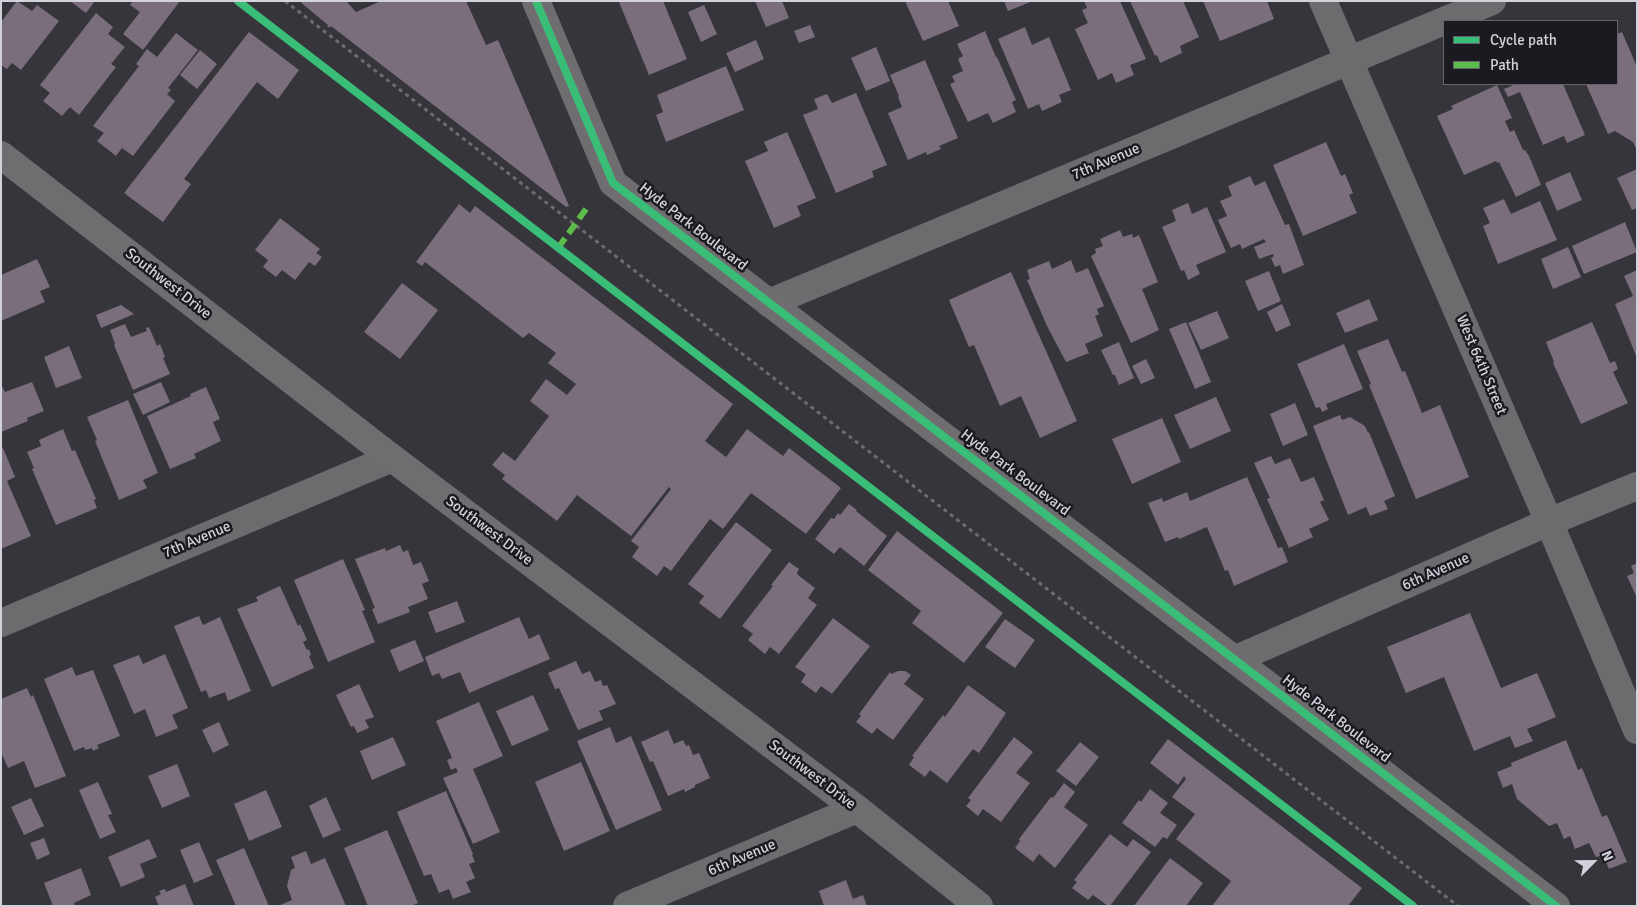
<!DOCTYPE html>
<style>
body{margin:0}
#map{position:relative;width:1638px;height:907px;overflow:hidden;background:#35353b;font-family:Signika,sans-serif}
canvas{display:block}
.frame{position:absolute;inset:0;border:2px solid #d2d2da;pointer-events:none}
.legend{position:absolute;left:1443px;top:20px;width:175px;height:65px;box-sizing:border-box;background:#1b1a20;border:1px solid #64646a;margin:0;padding:6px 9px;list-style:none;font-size:15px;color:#d2d2da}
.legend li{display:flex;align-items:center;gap:10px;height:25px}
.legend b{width:25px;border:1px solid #64646a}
.north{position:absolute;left:1568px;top:837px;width:50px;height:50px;-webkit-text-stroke:4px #1b1a20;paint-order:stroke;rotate:67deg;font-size:14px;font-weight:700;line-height:20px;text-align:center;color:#d2d2da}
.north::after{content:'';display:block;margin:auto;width:18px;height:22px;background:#d2d2da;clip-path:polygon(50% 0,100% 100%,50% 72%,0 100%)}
</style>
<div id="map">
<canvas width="1638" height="907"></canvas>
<div class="frame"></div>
<ul class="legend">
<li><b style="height:6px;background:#3abd76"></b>Cycle path</li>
<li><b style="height:6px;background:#5cbc4b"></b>Path</li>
</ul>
<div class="north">N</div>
</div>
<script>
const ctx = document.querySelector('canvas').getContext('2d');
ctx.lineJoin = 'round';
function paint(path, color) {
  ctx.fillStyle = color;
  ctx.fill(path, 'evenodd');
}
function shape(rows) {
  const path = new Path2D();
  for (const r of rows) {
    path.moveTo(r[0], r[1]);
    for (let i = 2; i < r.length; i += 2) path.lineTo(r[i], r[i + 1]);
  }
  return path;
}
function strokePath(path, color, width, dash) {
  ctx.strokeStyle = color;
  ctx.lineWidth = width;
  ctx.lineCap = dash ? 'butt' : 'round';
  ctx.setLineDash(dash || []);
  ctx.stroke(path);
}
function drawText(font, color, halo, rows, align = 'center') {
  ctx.font = font + ' Signika,sans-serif';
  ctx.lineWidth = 5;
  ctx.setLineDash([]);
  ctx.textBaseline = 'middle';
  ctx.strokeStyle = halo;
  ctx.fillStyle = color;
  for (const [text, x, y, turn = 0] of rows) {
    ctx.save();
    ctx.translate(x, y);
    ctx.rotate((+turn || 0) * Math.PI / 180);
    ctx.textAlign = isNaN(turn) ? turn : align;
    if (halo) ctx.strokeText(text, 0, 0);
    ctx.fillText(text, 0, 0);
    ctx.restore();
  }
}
const building = shape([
 [17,1,32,11,37,5,59,21,21,70,12,63,7,69,1,65,1,22],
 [70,1,95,1,86,13],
 [133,1,180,1,143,50,123,34,140,12,130,5],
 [299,1,346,1,356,12,381,1,466,1,486,45,498,40,569,206,566,207,331,26,330,28,327,26,328,25],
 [620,1,663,1,687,59,649,75,619,2],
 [755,1,782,1,789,18,766,27],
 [905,1,948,1,959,26,923,41],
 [1004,1,1033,1,1008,11],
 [1084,1,1120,1,1146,59,1130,65,1134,75,1116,83,1112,73,1098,80,1075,29,1088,23,1082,10,1087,8],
 [1130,1,1183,1,1199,37,1180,46,1182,53,1160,63,1157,55,1155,56],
 [1203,1,1267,1,1274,19,1220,41],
 [704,5,717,34,701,42,688,12],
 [96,13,113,27,108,34,125,47,111,64,116,67,79,115,70,107,62,116,43,101,50,93,40,85],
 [810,25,815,37,799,43,794,31],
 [1025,27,1032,45,1049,37,1071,90,1059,95,1062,102,1042,111,1039,104,1028,109,998,39],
 [985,31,996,57,997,57,1016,100,1012,102,1016,112,993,123,988,113,968,122,950,84,955,82,952,76,963,71,958,59,963,56,957,44],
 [249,32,299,70,278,99,257,82,184,179,191,184,163,222,124,193],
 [1622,32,1637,67,1637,151,1633,142,1615,131,1608,134,1586,84,1617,84,1617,34],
 [176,33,198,50,168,88,171,90,167,94,175,101,133,156,122,148,116,156,97,141,104,133,93,126,139,66,136,64,147,49,157,57],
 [756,40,764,59,735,72,726,53],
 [876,47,890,81,866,91,851,58],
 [200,50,217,64,197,89,180,75],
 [925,60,958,138,939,146,941,149,927,155,926,152,908,160,888,113,902,107,898,97,899,96,890,75],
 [726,66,744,110,666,142,656,115,663,112,657,95],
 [1516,84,1563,84,1585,135,1567,143,1564,136,1543,145,1520,92,1508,97,1504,89],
 [1497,85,1512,118,1505,121,1510,132,1514,130,1523,150,1525,150,1529,156,1541,185,1516,197,1499,162,1497,163,1496,161,1464,175,1437,116,1453,109,1451,106],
 [856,93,887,165,872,171,874,177,836,193,803,115,818,109,814,99,827,94,832,103],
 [787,132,816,198,797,206,801,216,774,228,745,161,768,151,764,142],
 [1326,142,1341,176,1345,174,1353,193,1349,195,1357,213,1303,236,1273,165],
 [1637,169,1637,208,1632,210,1617,178],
 [1570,172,1582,200,1557,211,1545,183],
 [1250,176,1255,186,1265,181,1285,225,1289,224,1304,265,1283,274,1280,265,1275,267,1271,258,1274,256,1273,254,1259,259,1254,247,1266,242,1264,239,1242,249,1240,244,1231,248,1218,220,1227,216,1220,201,1232,196,1228,186],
 [1504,199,1511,214,1540,201,1557,240,1498,264,1483,226,1490,223,1483,208],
 [1188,203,1192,214,1207,207,1226,252,1196,265,1200,274,1188,280,1184,270,1181,271,1162,227,1176,221,1172,210],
 [459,204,470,213,475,206,733,404,705,441,726,457,747,429,783,456,789,448,841,488,806,534,751,493,723,529,710,519,671,571,664,566,657,576,632,557,639,547,631,541,671,489,669,487,631,536,577,495,557,521,502,479,505,475,492,465,503,452,515,461,549,416,530,401,546,379,567,395,576,384,548,363,556,353,529,333,523,338,425,262,422,266,416,262],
 [280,218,320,249,316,253,322,257,315,266,309,262,295,280,282,270,276,277,263,267,268,260,255,250],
 [1625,222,1637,252,1584,274,1572,246],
 [1120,230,1123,237,1132,234,1133,238,1139,235,1158,282,1142,289,1159,330,1131,343,1091,256,1096,253,1095,249,1103,246,1100,239],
 [1568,247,1581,277,1553,289,1541,259],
 [37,259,50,287,40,291,45,302,1,321,1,275],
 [1071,260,1076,273,1088,268,1104,306,1097,309,1099,314,1095,316,1103,336,1085,344,1089,353,1066,362,1047,326,1027,280,1030,279,1027,270,1049,261,1052,269],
 [1637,270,1637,358,1615,304,1633,296,1624,276],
 [1269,271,1281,301,1258,311,1245,281],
 [1011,272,1077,421,1040,438,1021,396,1000,406,974,345,969,347,949,300],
 [402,283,438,310,400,359,364,332],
 [1369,299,1378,320,1345,333,1336,313],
 [1282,304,1291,325,1276,332,1267,312],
 [121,305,134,314,101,328,96,315],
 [1217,311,1229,338,1201,350,1188,323],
 [1186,322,1211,382,1195,389,1169,329],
 [1592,322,1610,363,1615,361,1618,369,1613,372,1628,403,1581,424,1553,363,1554,362,1546,342],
 [125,324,131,337,147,331,146,328,149,327,157,346,160,344,165,357,163,358,170,374,133,390,114,345,115,344,110,330],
 [1388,339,1402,372,1405,371,1422,413,1440,405,1469,477,1416,499,1369,385,1371,384,1357,351],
 [1119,342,1134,378,1119,385,1115,375,1113,375,1101,350],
 [1344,344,1363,389,1326,404,1328,409,1322,412,1320,407,1316,408,1297,364],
 [69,346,82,378,56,388,44,357],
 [1146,359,1155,378,1141,384,1132,366],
 [32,382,44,411,27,418,28,421,1,432,1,384,5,392],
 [161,382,170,402,143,415,133,394],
 [206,387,220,419,213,422,221,441,194,454,196,458,170,469,147,416,191,396,190,394],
 [1216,397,1231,431,1190,449,1174,415],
 [128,400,158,473,143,480,147,488,119,500,95,441,97,440,87,417],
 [1295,403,1308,435,1283,446,1270,414],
 [1340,415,1342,420,1350,417,1365,426,1368,433,1369,432,1395,496,1384,501,1388,509,1370,516,1366,507,1348,515,1313,426],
 [1162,418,1181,462,1132,484,1112,439],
 [63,429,72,451,75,450,96,499,94,500,97,508,56,525,32,469,34,468,27,452,41,446,39,440],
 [3,448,15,477,7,481,31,536,1,549,1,449],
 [1271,456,1275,464,1290,458,1301,482,1314,477,1324,500,1320,502,1329,520,1309,529,1313,537,1289,548,1267,499,1270,498,1254,463],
 [1247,477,1278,548,1282,547,1288,562,1234,586,1228,570,1225,571,1207,527,1179,539,1178,537,1165,542,1148,503,1162,498,1163,502,1187,492,1190,501],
 [849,504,857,510,856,511,887,536,864,566,840,547,834,554,815,539,831,518,834,519,838,513,840,515],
 [736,522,772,550,720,619,699,603,704,596,688,584],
 [897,531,1003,613,964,663,912,623,921,611,868,570],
 [400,545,403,552,408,550,413,565,421,562,429,581,422,584,428,599,408,607,410,612,378,624,372,609,375,608,355,559,385,548,386,551],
 [343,559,365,610,362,611,375,642,328,662,294,580],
 [789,562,799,569,797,573,798,575,815,588,808,598,817,605,779,654,770,647,765,654,748,640,753,634,742,626,773,586,771,585],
 [1637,563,1637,598,1627,576,1634,573,1631,566],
 [280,586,298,626,300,624,307,640,303,642,307,650,309,649,311,655,309,656,314,668,272,687,237,609,258,601,256,597],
 [457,601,465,622,436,633,428,612],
 [1470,613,1501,688,1537,673,1556,717,1527,729,1533,741,1515,748,1510,736,1474,751,1444,677,1406,693,1387,647],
 [199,616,203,625,220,617,251,691,228,701,225,692,209,698,206,690,201,692,174,626],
 [519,617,529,639,539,634,550,659,469,693,460,672,442,679,439,673,432,676,425,657],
 [833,618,870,646,832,694,821,686,816,693,801,682,806,674,795,667],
 [1005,619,1035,640,1015,668,985,647],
 [415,640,424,661,399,672,390,650],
 [165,654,188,708,172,715,178,728,156,737,145,709,134,714,113,665,139,655,143,664],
 [576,661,582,674,590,671,595,682,601,680,603,686,607,685,616,704,599,711,603,720,578,730,559,688,555,689,548,673],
 [72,667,76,676,93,670,120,736,97,745,99,748,93,751,92,748,85,750,84,747,74,751,44,679],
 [898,671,905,671,911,675,904,684,924,699,893,740,877,728,872,734,856,722,861,716,859,714,890,672,891,674],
 [359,684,374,717,365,720,369,728,357,733,354,726,351,727,336,695],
 [968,685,1006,713,979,753,973,749,947,783,930,770,925,777,909,765,914,757,912,756,943,715,945,717],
 [27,688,31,697,33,695,66,776,35,788,24,761,8,768,1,752,1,699],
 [533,695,549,730,512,746,496,711],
 [479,702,503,756,473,769,500,832,473,844,443,778,458,772,456,768,451,770,447,760,452,758,436,721],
 [219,722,229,745,213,753,202,730],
 [610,727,616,743,631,736,662,810,616,830,577,741],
 [668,730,674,744,683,740,686,746,689,745,693,755,699,753,710,778,695,785,695,787,685,792,684,789,668,796,653,761,650,762,641,742],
 [393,737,406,765,372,780,360,751],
 [1014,737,1033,752,1016,773,1030,783,1001,822,983,809,978,816,966,806,971,800,968,798],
 [1168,739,1362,888,1348,906,1212,906,1231,881,1176,839,1195,814,1172,797,1186,779,1184,776,1178,785,1150,763],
 [1566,740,1578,770,1582,768,1602,817,1607,815,1627,862,1609,869,1603,855,1596,857,1589,843,1575,849,1570,836,1564,839,1557,823,1549,826,1517,799,1512,784,1503,788,1497,772,1512,766,1511,763],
 [1080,742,1099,757,1076,786,1056,771],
 [581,762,610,831,564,851,535,782],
 [177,764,190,796,162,808,148,776],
 [98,782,112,814,108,815,116,832,100,839,79,790],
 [1064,783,1075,792,1064,807,1088,825,1055,868,1039,854,1033,862,1015,848,1020,841,1019,839,1051,797,1053,798],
 [1150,789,1168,803,1160,813,1177,825,1167,839,1163,837,1155,847,1122,823,1139,800,1141,802],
 [266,790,282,827,249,841,234,804],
 [446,791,473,854,472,855,475,862,469,864,475,878,466,882,471,892,453,899,449,889,439,893,431,874,424,876,397,812],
 [326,797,341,830,323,838,309,806],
 [31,798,44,826,24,835,11,807],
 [387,830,418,903,411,906,368,906,344,848],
 [1110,834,1127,847,1133,839,1151,852,1110,906,1108,906,1093,895,1088,900,1072,888,1077,882,1074,880],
 [44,838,50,854,37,860,30,843],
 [149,839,157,857,140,864,145,877,121,887,108,857],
 [199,842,213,875,194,883,180,850],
 [244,848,269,906,236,906,216,860],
 [306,851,311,864,325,858,346,906,278,906,292,900,287,886,291,870,295,868,291,857],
 [1170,858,1203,883,1186,906,1134,906],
 [81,868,91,895,74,903,75,906,53,906,44,883],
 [846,880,853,899,863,895,867,906,824,906,819,891],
 [185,884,194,906,159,906,155,897,161,894,159,891,165,889,166,892]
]);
const path = shape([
 [285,1,1458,906]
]);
const street = shape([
 [1323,1,1549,522,1637,730],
 [1444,21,1492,1],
 [769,303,1444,21],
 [1,623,392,458],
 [1236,659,1549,522,1637,486],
 [627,906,857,809]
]);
const secondary = shape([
 [536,1,613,183,1556,906],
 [1,155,392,458,857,809,979,906]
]);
const quiet = shape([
 [558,248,586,209]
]);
const cycleway = shape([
 [238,1,1413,906],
 [536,1,613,183,1556,906]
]);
const streetNames = [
 ["7th Avenue",1106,162,-23],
 ["Hyde Park Boulevard",693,227,38],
 ["Southwest Drive",168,284,38],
 ["West 64th Street",1481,365,67],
 ["Hyde Park Boulevard",1015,473,37],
 ["Southwest Drive",489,531,37],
 ["7th Avenue",197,540,-23],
 ["6th Avenue",1436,572,-24],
 ["Hyde Park Boulevard",1336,719,38],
 ["Southwest Drive",812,775,37],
 ["6th Avenue",742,858,-23]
];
paint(building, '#796e7a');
strokePath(path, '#6d6c6e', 3, [4, 4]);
strokePath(street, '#6c6b6d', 28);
strokePath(secondary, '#706d70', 28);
strokePath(quiet, '#5cbc4b', 6, [12, 6]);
strokePath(cycleway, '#3abd76', 8);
drawText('15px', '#d2d2da', '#1b1a20', streetNames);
</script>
